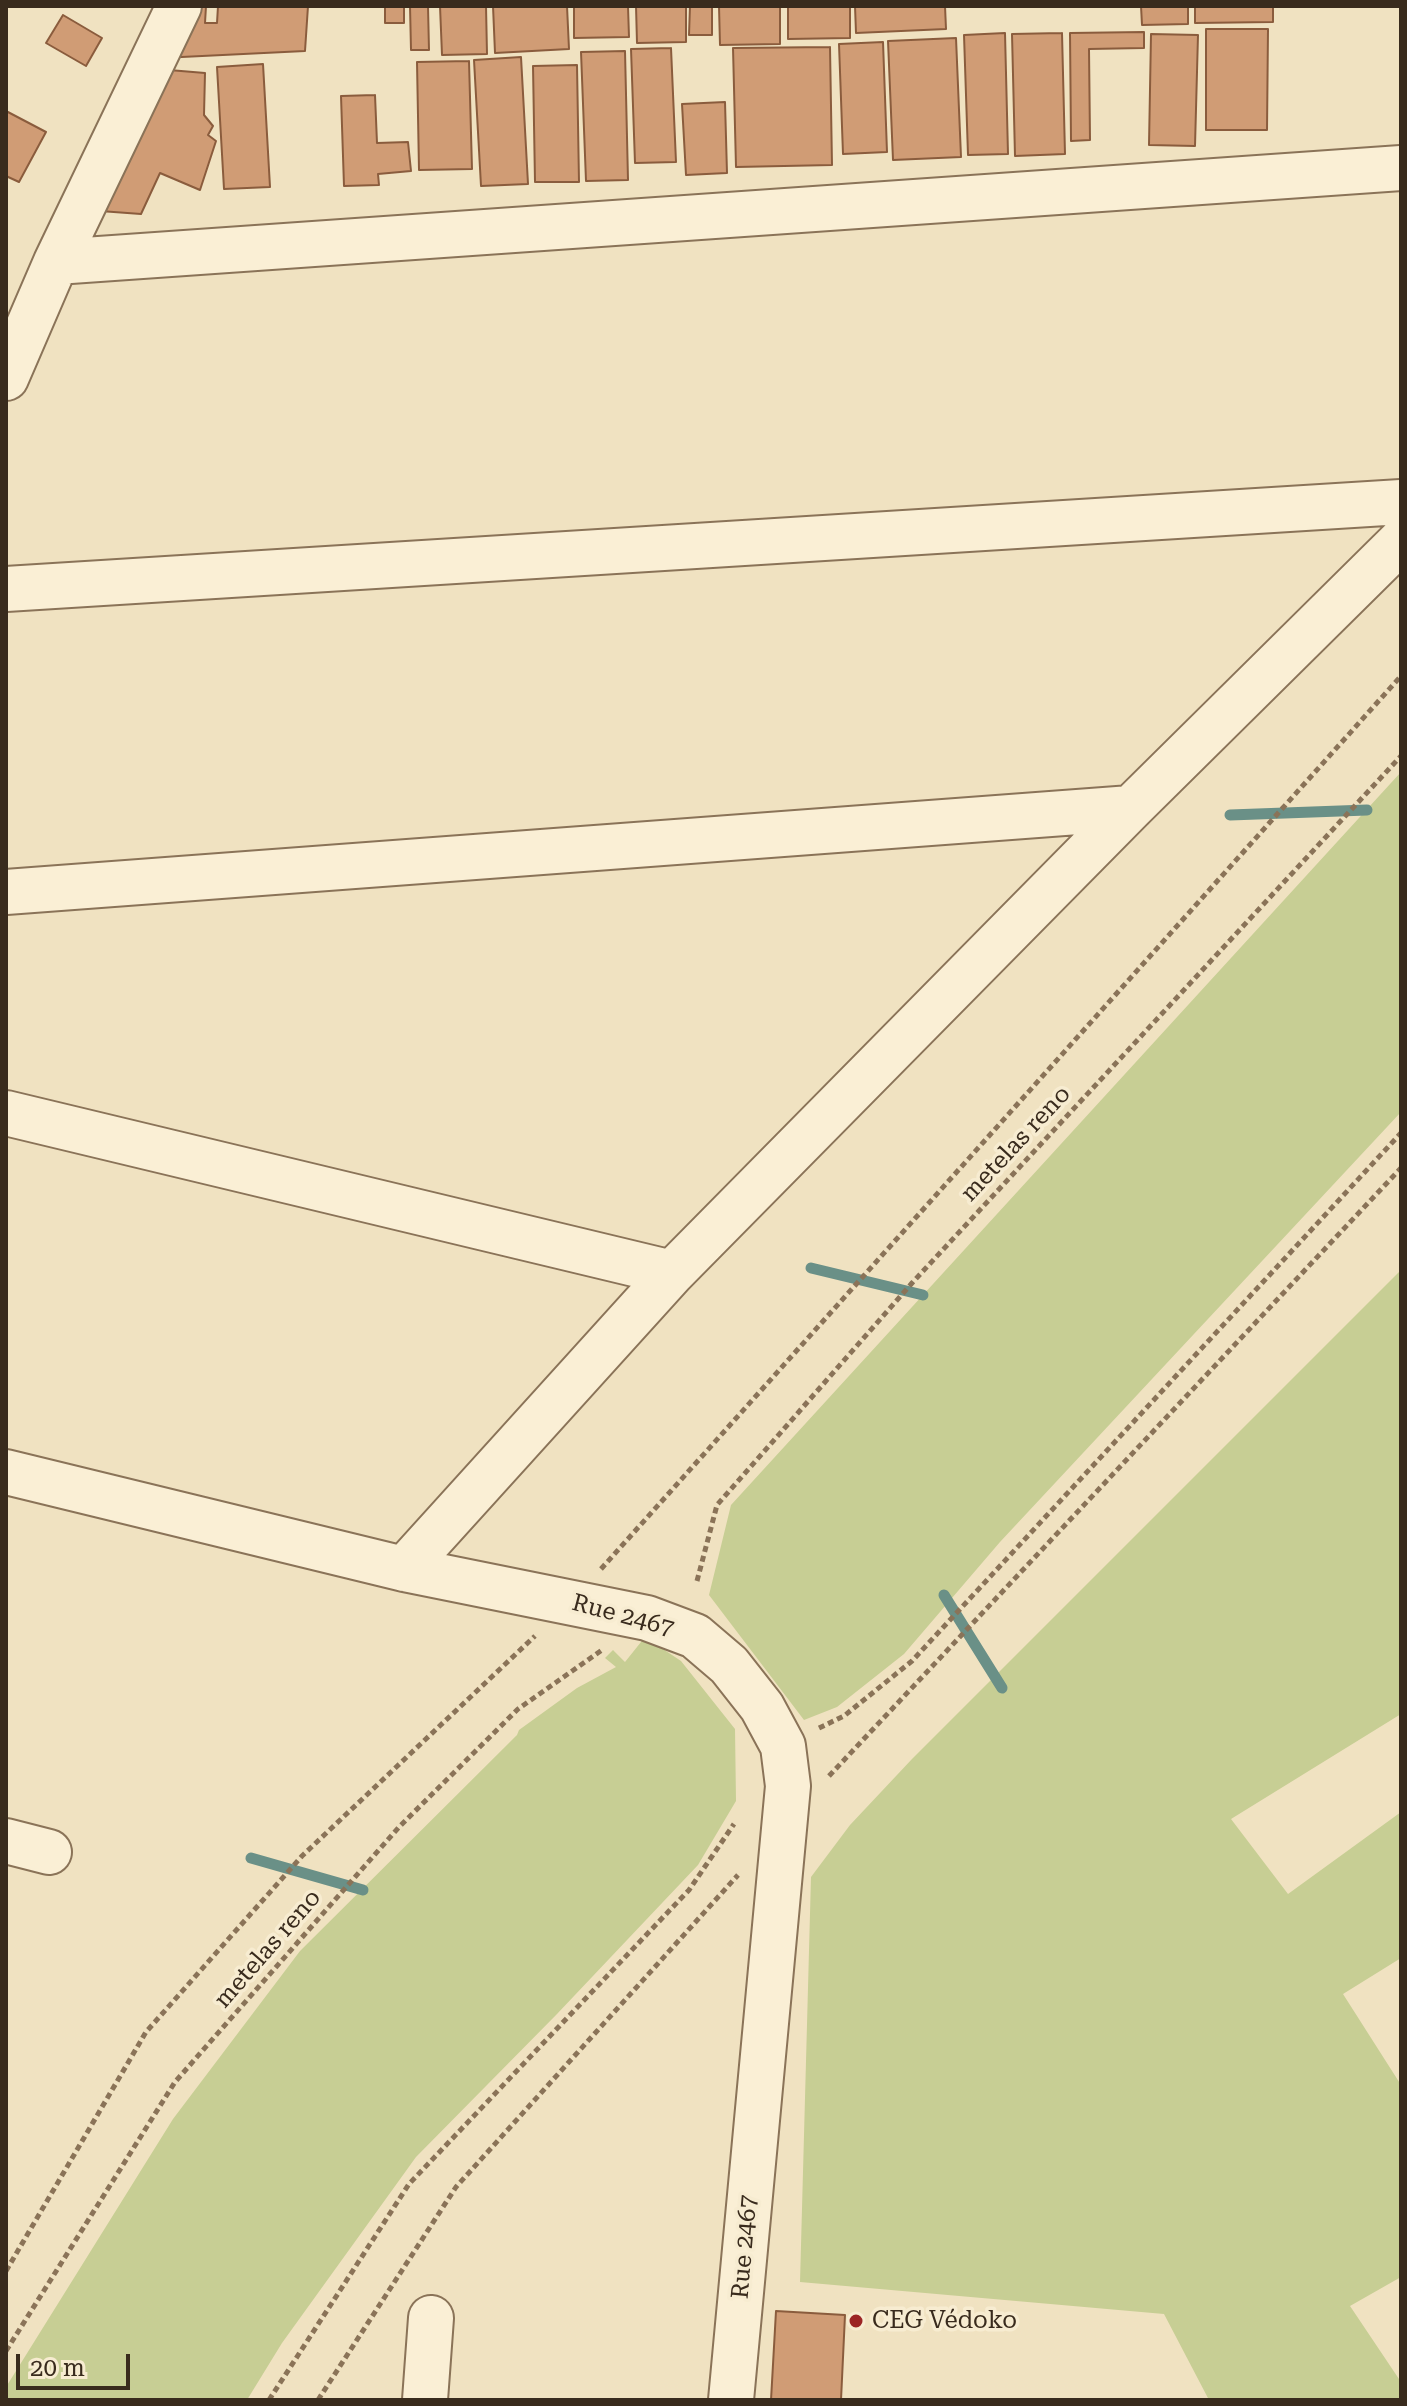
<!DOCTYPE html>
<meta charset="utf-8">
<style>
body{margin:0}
#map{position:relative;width:1407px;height:2406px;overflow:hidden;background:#f0e2c1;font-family:"Roboto Serif",serif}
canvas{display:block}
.frame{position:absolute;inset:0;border:8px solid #392b1d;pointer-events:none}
.scale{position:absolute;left:16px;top:2354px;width:114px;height:36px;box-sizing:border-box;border:4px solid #392b1d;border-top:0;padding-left:10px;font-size:24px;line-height:28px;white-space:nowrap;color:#392b1d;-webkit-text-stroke:6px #f7ecd1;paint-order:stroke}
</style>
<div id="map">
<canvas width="1407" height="2406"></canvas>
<div class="frame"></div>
<div class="scale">20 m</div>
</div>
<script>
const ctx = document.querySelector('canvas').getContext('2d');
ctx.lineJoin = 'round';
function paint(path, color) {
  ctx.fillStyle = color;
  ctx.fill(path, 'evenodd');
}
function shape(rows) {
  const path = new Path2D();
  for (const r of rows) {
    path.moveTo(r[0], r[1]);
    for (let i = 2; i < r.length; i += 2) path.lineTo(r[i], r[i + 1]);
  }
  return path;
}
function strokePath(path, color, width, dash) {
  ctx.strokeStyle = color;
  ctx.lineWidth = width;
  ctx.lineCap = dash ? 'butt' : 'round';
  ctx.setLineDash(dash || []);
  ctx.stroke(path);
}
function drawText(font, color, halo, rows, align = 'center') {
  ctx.font = font + ' "Roboto Serif",serif';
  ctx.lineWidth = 7;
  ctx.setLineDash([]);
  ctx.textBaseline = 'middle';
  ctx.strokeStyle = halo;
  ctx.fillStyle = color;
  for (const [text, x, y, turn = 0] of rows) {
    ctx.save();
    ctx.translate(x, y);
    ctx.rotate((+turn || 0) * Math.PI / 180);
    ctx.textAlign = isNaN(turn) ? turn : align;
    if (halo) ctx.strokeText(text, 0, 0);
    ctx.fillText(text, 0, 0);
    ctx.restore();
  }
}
const green = shape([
 [1401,772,1401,1112,1000,1542,904,1654,837,1707,804,1720,709,1595,731,1505],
 [1401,1270,1401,1714,1231,1819,1288,1894,1401,1812,1401,1958,1343,1994,1401,2085,1401,2277,1350,2306,1401,2382,1401,2400,1209,2400,1164,2314,800,2282,811,1877,850,1825,912,1759],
 [645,1637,681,1661,735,1729,736,1801,698,1865,557,2014,416,2157,282,2343,247,2400,6,2400,6,2387,173,2119,300,1951,517,1735,519,1730,577,1688,616,1667,605,1658,613,1650,625,1662]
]);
const stream = shape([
 [1230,815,1367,810],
 [811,1268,923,1295],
 [944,1595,1002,1688],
 [251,1858,363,1890]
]);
const building = shape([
 [186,6,206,6,205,23,217,23,218,6,308,6,305,51,161,58,186,6],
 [385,6,404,6,404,23,385,23,385,6],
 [410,6,428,6,429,50,411,50,410,6],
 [440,6,486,6,487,54,442,55,440,6],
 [493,6,567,6,569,49,495,53,493,6],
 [574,6,628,6,629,37,574,38,574,6],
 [636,6,686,6,686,42,637,43,636,6],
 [690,6,712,6,712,35,689,35,690,6],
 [719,6,780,6,780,44,720,45,719,6],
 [788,6,850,6,850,38,788,39,788,6],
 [855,6,945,6,946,29,856,33,855,6],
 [1141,6,1188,6,1188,24,1142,25,1141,6],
 [1195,6,1273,6,1273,22,1195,23,1195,6],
 [63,15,102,38,86,66,46,43,63,15],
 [1206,29,1268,29,1267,130,1206,130,1206,29],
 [1144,32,1144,48,1089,49,1090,140,1071,141,1070,33,1144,32],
 [1005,33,1008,154,968,155,964,35,1005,33],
 [1062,33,1065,154,1015,156,1012,34,1062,33],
 [1151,34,1198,35,1195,146,1149,145,1151,34],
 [956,38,961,157,893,160,888,41,956,38],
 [883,42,887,152,843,154,839,44,883,42],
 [830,47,832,165,736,167,733,48,830,47],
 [671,48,676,162,635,163,631,49,671,48],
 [625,51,628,180,586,181,581,52,625,51],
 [521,57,528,184,481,186,474,60,521,57],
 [469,61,472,169,419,170,417,62,469,61],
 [263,64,270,187,224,189,217,67,263,64],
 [577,65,579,182,535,182,533,66,577,65],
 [157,69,205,73,204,115,213,126,208,135,216,141,200,190,160,173,141,214,100,211,157,69],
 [375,95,377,143,408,142,411,171,378,174,379,185,344,186,341,96,375,95],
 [725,102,727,173,686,175,682,104,725,102],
 [6,111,46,132,19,182,6,176,6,111],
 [776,2311,845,2315,841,2400,771,2400,776,2311]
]);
const path = shape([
 [601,1569,1401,676],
 [697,1581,717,1505,912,1283,1401,756],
 [819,1728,844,1716,912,1661,1401,1133],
 [829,1776,1401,1168],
 [6,2271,146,2032,302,1856,535,1636],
 [6,2351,175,2082,399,1827,518,1709,602,1650],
 [269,2400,409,2184,689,1890,734,1824],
 [318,2400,456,2187,738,1875]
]);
const minor = shape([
 [56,262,1401,168],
 [6,378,56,262,179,6],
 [6,589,1401,502],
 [6,892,1131,808],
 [6,1113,672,1273],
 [6,1472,404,1569,647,1618,695,1636,729,1665,762,1707,783,1746,788,1786,731,2400],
 [404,1569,672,1273,1131,808,1401,541],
 [6,1841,49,1852],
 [425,2400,431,2318]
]);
const markers = [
 [856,2321,8,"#9c2525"]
];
const streetNames = [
 ["metelas reno",1016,1144,-47],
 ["Rue 2467",623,1616,15],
 ["metelas reno",268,1949,-49],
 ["Rue 2467",745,2247,-85]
];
const poiNames = [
 ["CEG Védoko",872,2321]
];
paint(green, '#c7ce94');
strokePath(stream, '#6a9087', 11);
paint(building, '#d09c75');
strokePath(building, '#8a5c3d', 2);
strokePath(minor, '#8a7358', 48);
strokePath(path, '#8a7358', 5, [6, 4]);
strokePath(minor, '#faefd5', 44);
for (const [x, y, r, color] of markers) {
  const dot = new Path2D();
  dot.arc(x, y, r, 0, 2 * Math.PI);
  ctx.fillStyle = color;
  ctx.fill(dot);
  strokePath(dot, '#f7ecd1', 3);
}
drawText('24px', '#392b1d', '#f7ecd1', streetNames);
drawText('24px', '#392b1d', '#f7ecd1', poiNames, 'left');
</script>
